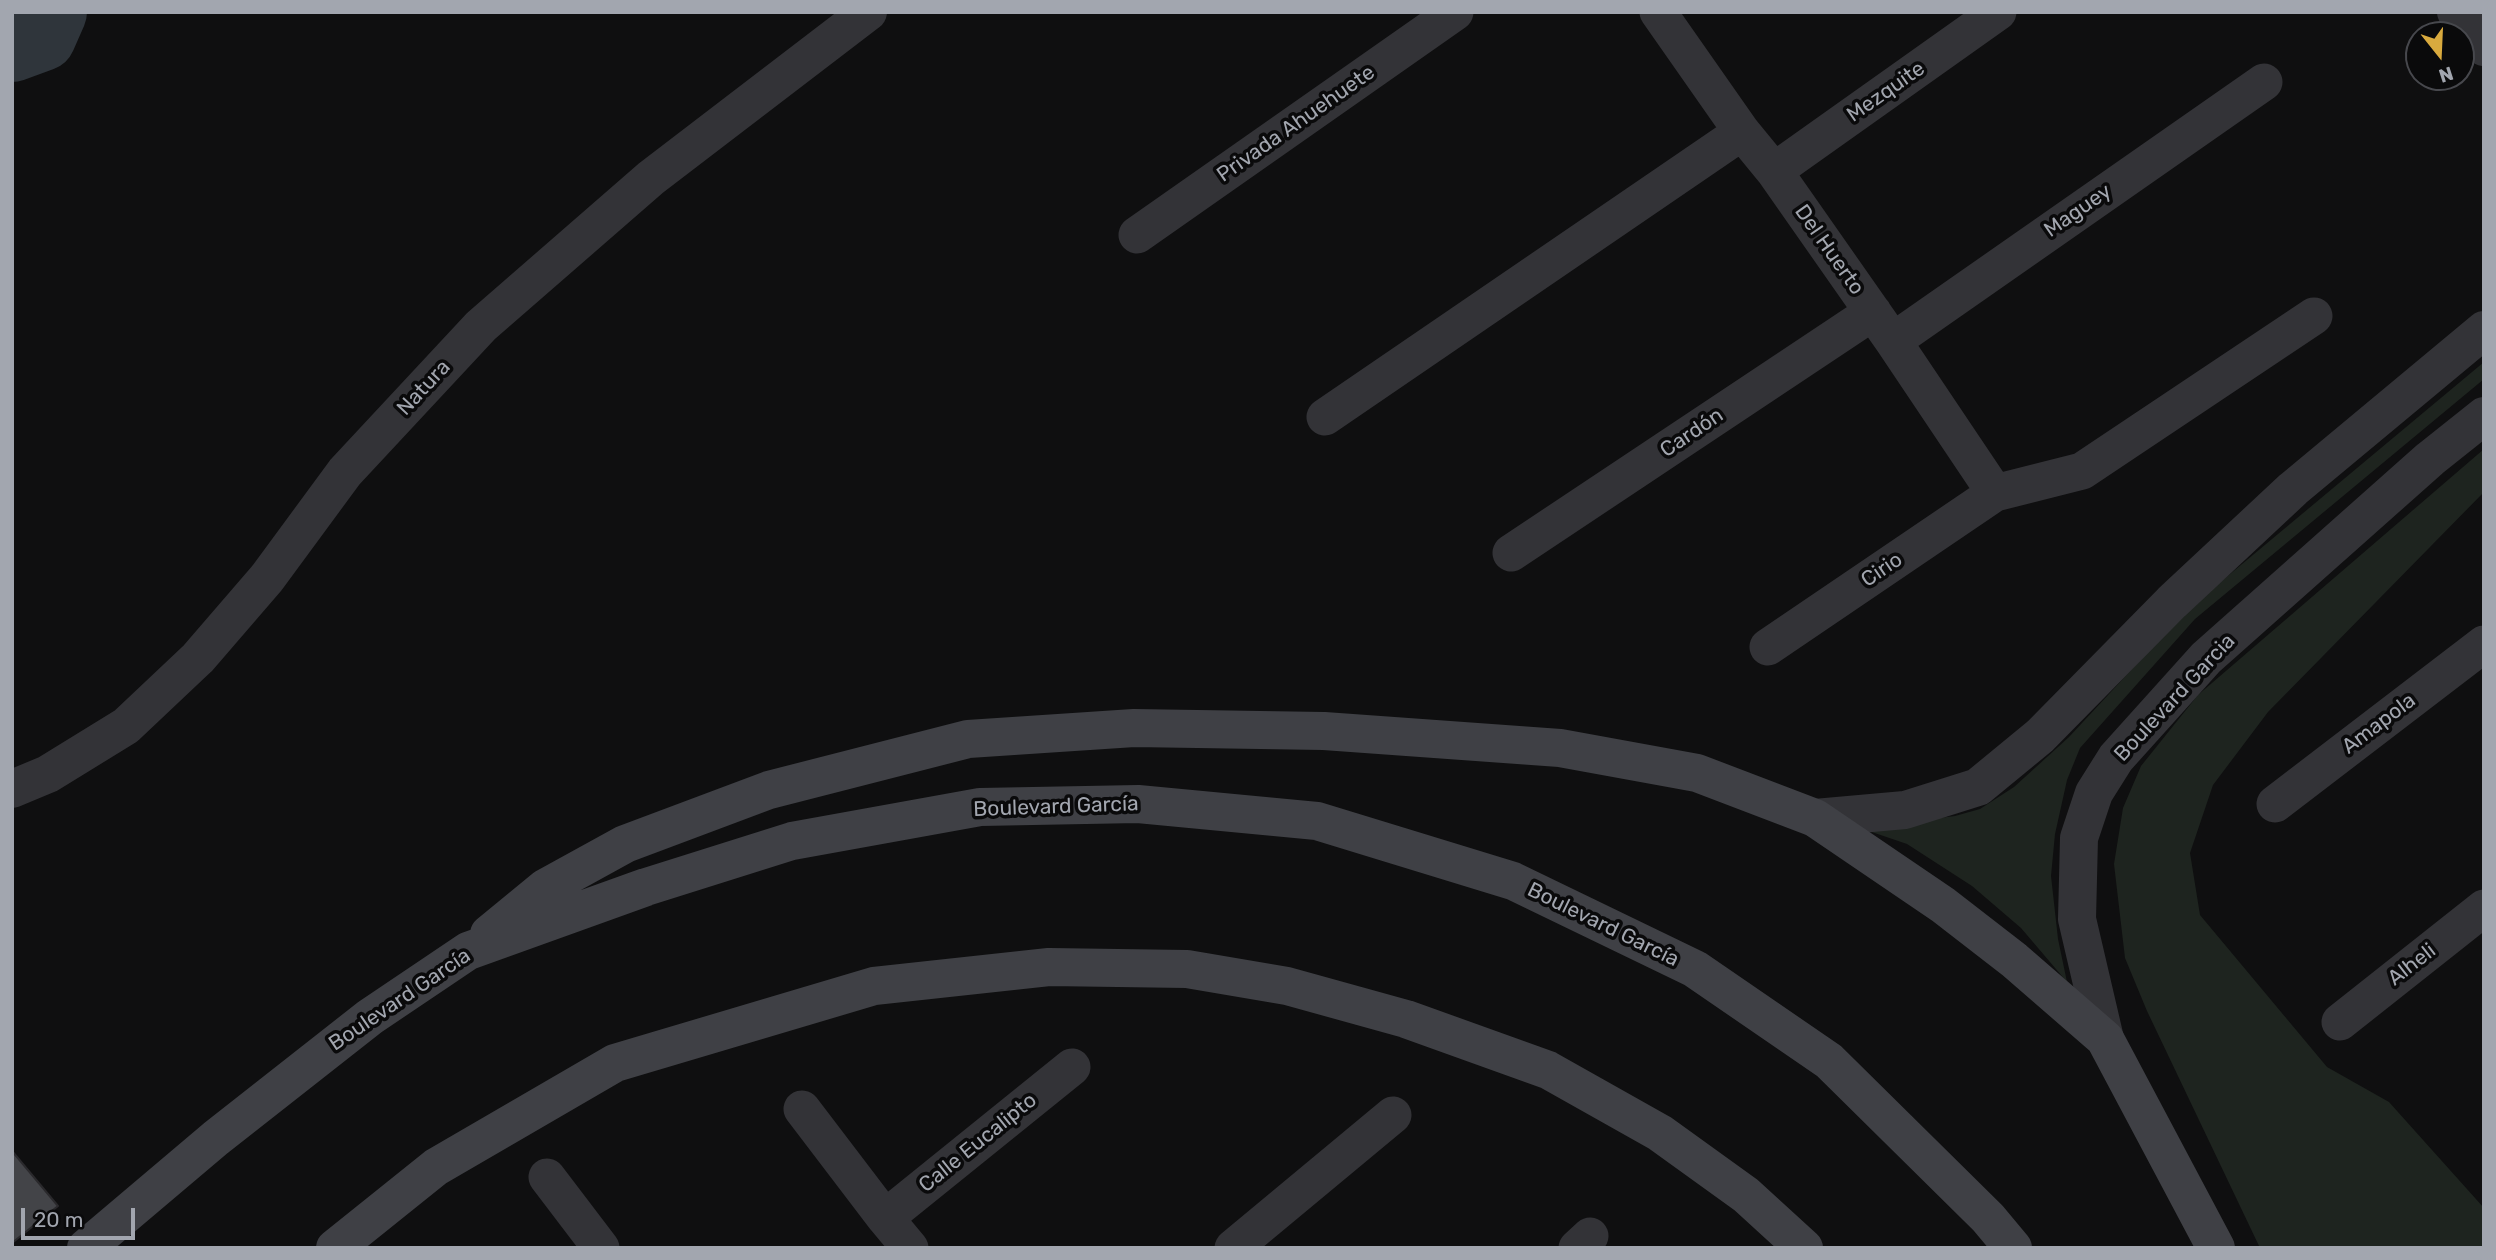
<!DOCTYPE html>
<meta charset="utf-8">
<style>
body{margin:0}
#map{position:relative;width:2496px;height:1260px;overflow:hidden;background:#0f0f10;font-family:Rubik,sans-serif}
canvas{display:block}
.frame{position:absolute;inset:0;border:14px solid #a2a6af;pointer-events:none}
.north{position:absolute;left:2405px;top:21px;width:70px;height:70px;box-sizing:border-box;background:#0a0a0b;border:2px solid #47484d;border-radius:50%;rotate:162deg;font-size:19px;font-weight:700;line-height:28px;text-align:center;color:#a2a6af}
.north::after{content:'';display:block;margin:auto;width:24px;height:32px;background:#d9aa3e;clip-path:polygon(50% 0,100% 100%,50% 72%,0 100%)}
.scale{position:absolute;left:21px;top:1208px;width:114px;height:32px;box-sizing:border-box;border:4px solid #a2a6af;border-top:0;padding-left:9px;font-size:21px;line-height:24px;white-space:nowrap;color:#a2a6af;-webkit-text-stroke:5px #0a0a0b;paint-order:stroke}
</style>
<div id="map">
<canvas width="2496" height="1260"></canvas>
<div class="frame"></div>
<div class="north">N</div>
<div class="scale">20 m</div>
</div>
<script>
const ctx = document.querySelector('canvas').getContext('2d');
ctx.lineJoin = 'round';
function paint(path, color) {
  ctx.fillStyle = color;
  ctx.fill(path, 'evenodd');
}
function shape(rows) {
  const path = new Path2D();
  for (const r of rows) {
    path.moveTo(r[0], r[1]);
    for (let i = 2; i < r.length; i += 2) path.lineTo(r[i], r[i + 1]);
  }
  return path;
}
function strokePath(path, color, width, dash) {
  ctx.strokeStyle = color;
  ctx.lineWidth = width;
  ctx.lineCap = dash ? 'butt' : 'round';
  ctx.setLineDash(dash || []);
  ctx.stroke(path);
}
function drawText(font, color, halo, rows, align = 'center') {
  ctx.font = font + ' Rubik,sans-serif';
  ctx.lineWidth = 7;
  ctx.setLineDash([]);
  ctx.textBaseline = 'middle';
  ctx.strokeStyle = halo;
  ctx.fillStyle = color;
  for (const [text, x, y, turn = 0] of rows) {
    ctx.save();
    ctx.translate(x, y);
    ctx.rotate((+turn || 0) * Math.PI / 180);
    ctx.textAlign = isNaN(turn) ? turn : align;
    if (halo) ctx.strokeText(text, 0, 0);
    ctx.fillText(text, 0, 0);
    ctx.restore();
  }
}
const green = shape([
 [2484,362,2484,379,2195,619,2080,748,2067,780,2055,834,2051,876,2058,939,2067,982,2021,928,1972,886,1907,844,1860,828,1955,816,1980,809,2014,787,2069,737,2187,610],
 [2484,449,2484,492,2268,712,2213,785,2190,853,2200,915,2327,1067,2389,1102,2484,1208,2484,1248,2260,1248,2147,1011,2125,958,2114,864,2123,808,2141,766,2198,695]
]);
const river = shape([
 [12,48,42,37,53,12]
]);
const building = shape([
 [12,1151,58,1206,12,1243,12,1151]
]);
const minor = shape([
 [1658,12,1742,132,1774,171,1893,341,1995,493],
 [1774,171,1998,12],
 [1137,235,1455,12],
 [1893,341,2264,82],
 [1325,417,1742,132],
 [1511,553,1873,312],
 [1768,647,1995,493,2082,471,2314,316],
 [2275,804,2484,644],
 [2340,1022,2484,908],
 [802,1109,885,1218,910,1248],
 [547,1177,601,1248],
 [885,1218,1072,1067],
 [1233,1248,1393,1115],
 [1577,1248,1590,1236]
]);
const tertiary = shape([
 [2456,12,2484,47],
 [12,789,48,774,126,726,198,658,267,578,345,472,481,326,651,178,868,12],
 [1815,818,1905,810,1978,787,2040,736,2172,602,2293,489,2484,330],
 [2105,1039,2077,919,2079,838,2094,793,2116,758,2206,658,2430,459,2484,416]
]);
const secondary = shape([
 [489,934,545,888,625,844,769,790,968,739,1134,728,1324,731,1560,748,1697,773,1815,818,1943,905,2014,960,2105,1039,2216,1248],
 [86,1248,216,1138,370,1017,468,951,646,887,792,841,980,807,1138,804,1317,821,1513,881,1695,969,1829,1061,1988,1218,2013,1248],
 [335,1248,436,1167,615,1063,874,986,1049,967,1187,969,1287,986,1406,1019,1548,1070,1660,1133,1746,1195,1804,1248]
]);
const streetNames = [
 ["Mezquite",1886,92,-35],
 ["Privada Ahuehuete",1296,124,-35],
 ["Maguey",2078,211,-35],
 ["Del Huerto",1829,250,55],
 ["Natura",424,388,-47],
 ["Cardón",1692,433,-34],
 ["Cirio",1882,570,-34],
 ["Boulevard Garcia",2175,698,-47],
 ["Amapola",2379,724,-37],
 ["Boulevard García",1056,807,-2],
 ["Boulevard García",1603,925,26],
 ["Alheli",2412,965,-38],
 ["Boulevard García",400,1000,-34],
 ["Calle Eucalipto",978,1143,-39]
];
paint(green, '#1e241f');
strokePath(river, '#2f353b', 68);
paint(building, '#434448');
strokePath(building, '#2a292c', 2);
strokePath(minor, '#333337', 37);
strokePath(tertiary, '#333337', 38);
strokePath(secondary, '#3f4045', 38);
drawText('21px', '#a2a6af', '#0a0a0b', streetNames);
</script>
